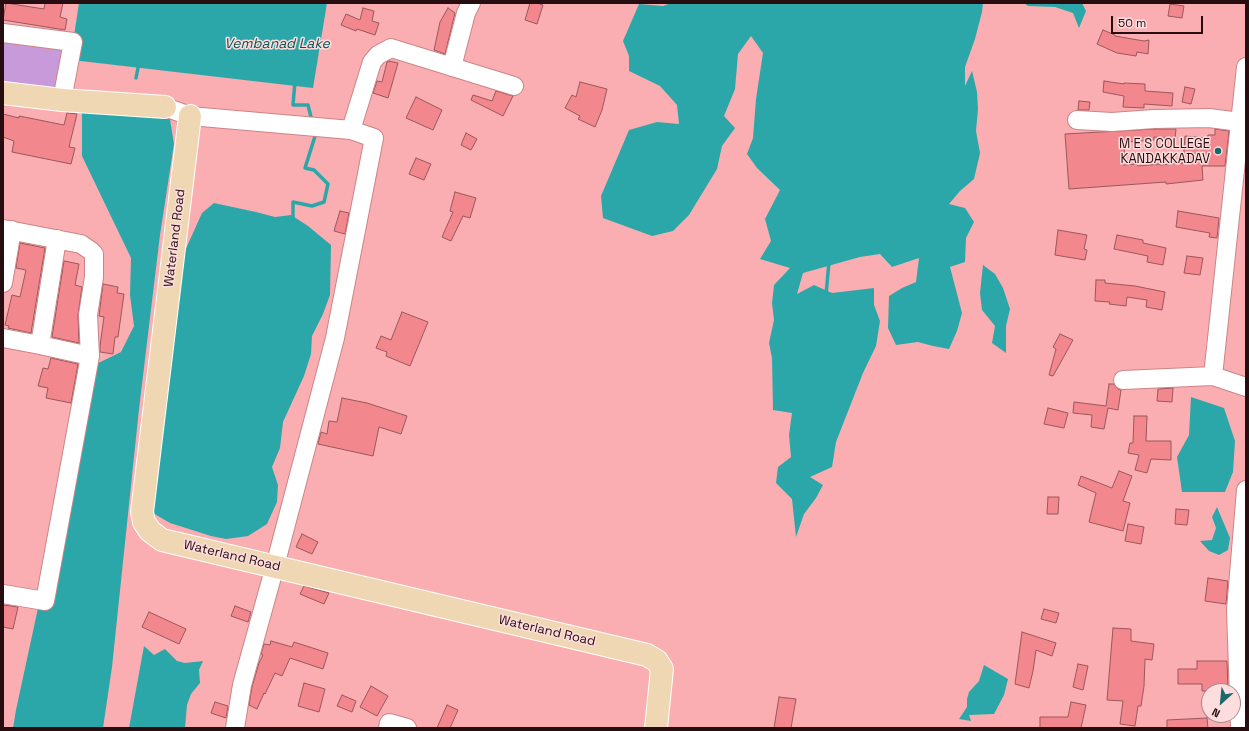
<!DOCTYPE html>
<style>
body{margin:0}
#map{position:relative;width:1249px;height:731px;overflow:hidden;background:#faaeb1;font-family:"Space Grotesk",sans-serif}
canvas{display:block}
.frame{position:absolute;inset:0;border:4px solid #280d10;pointer-events:none}
.north{position:absolute;left:1201px;top:683px;width:40px;height:40px;box-sizing:border-box;background:#fddddd;border:1px solid #a88a8b;border-radius:50%;rotate:207deg;font-size:11px;font-weight:700;line-height:16px;text-align:center;color:#280d10}
.north::after{content:'';display:block;margin:auto;width:14px;height:18px;background:#1b686a;clip-path:polygon(50% 0,100% 100%,50% 72%,0 100%)}
.scale{position:absolute;left:1111px;top:16px;width:92px;height:18px;box-sizing:border-box;border:2px solid #280d10;border-top:0;padding-left:5px;font-size:12px;line-height:14px;white-space:nowrap;color:#280d10;-webkit-text-stroke:3px #fddddd;paint-order:stroke}
</style>
<div id="map">
<canvas width="1249" height="731"></canvas>
<div class="frame"></div>
<div class="north">N</div>
<div class="scale">50 m</div>
</div>
<script>
const ctx = document.querySelector('canvas').getContext('2d');
ctx.lineJoin = 'round';
function paint(path, color) {
  ctx.fillStyle = color;
  ctx.fill(path, 'evenodd');
}
function shape(rows) {
  const path = new Path2D();
  for (const r of rows) {
    path.moveTo(r[0], r[1]);
    for (let i = 2; i < r.length; i += 2) path.lineTo(r[i], r[i + 1]);
  }
  return path;
}
function strokePath(path, color, width, dash) {
  ctx.strokeStyle = color;
  ctx.lineWidth = width;
  ctx.lineCap = dash ? 'butt' : 'round';
  ctx.setLineDash(dash || []);
  ctx.stroke(path);
}
function drawText(font, color, halo, rows, align = 'center') {
  ctx.font = font + ' "Space Grotesk",sans-serif';
  ctx.lineWidth = 3;
  ctx.setLineDash([]);
  ctx.textBaseline = 'middle';
  ctx.strokeStyle = halo;
  ctx.fillStyle = color;
  for (const [text, x, y, turn = 0] of rows) {
    ctx.save();
    ctx.translate(x, y);
    ctx.rotate((+turn || 0) * Math.PI / 180);
    ctx.textAlign = isNaN(turn) ? turn : align;
    if (halo) ctx.strokeText(text, 0, 0);
    ctx.fillText(text, 0, 0);
    ctx.restore();
  }
}
const green = shape([
 [3,36,70,43,62,94,3,84]
]);
const water = shape([
 [79,3,327,3,313,88,72,60,73,42],
 [671,3,983,3,982,12,975,39,965,67,965,86,972,71,977,92,978,109,976,131,980,153,974,179,960,191,949,204,965,208,974,222,966,238,965,262,950,267,962,313,957,331,949,349,933,346,918,342,896,345,888,328,889,296,902,288,916,282,919,258,892,267,880,254,860,257,803,273,797,294,814,285,832,293,874,288,874,305,880,321,876,346,863,373,836,442,832,467,810,477,823,485,816,498,804,514,796,537,792,499,776,483,778,467,791,457,789,435,792,413,773,410,772,358,769,343,774,320,772,303,774,285,790,268,760,259,771,241,765,219,780,190,757,168,747,154,753,138,756,99,763,53,751,36,738,54,735,89,724,116,735,128,722,146,717,169,689,215,673,231,652,236,603,218,601,196,629,130,657,122,679,124,677,105,660,86,629,71,629,56,623,41,639,4,663,6],
 [1024,3,1082,3,1086,11,1079,28,1073,13,1055,7,1028,6],
 [82,110,170,119,174,144,160,235,139,409,112,667,103,728,13,728,16,710,90,367,121,352,134,326,130,295,131,258,82,156],
 [214,203,256,212,275,217,291,215,308,226,331,245,330,295,323,314,312,336,311,354,304,376,283,422,280,448,272,467,278,485,277,502,267,524,248,536,226,539,211,536,170,523,151,512,169,335,181,284,184,253,202,213],
 [983,265,995,274,1003,288,1010,309,1006,326,1006,353,992,343,995,326,982,310,980,293],
 [1191,397,1224,408,1235,441,1233,472,1225,492,1182,492,1177,457,1189,435],
 [1217,507,1230,538,1228,550,1219,555,1209,551,1200,541,1212,540,1216,528,1212,517],
 [144,646,154,655,165,649,177,661,185,663,203,661,199,670,200,683,191,694,187,705,185,728,129,728],
 [984,665,1008,679,1004,695,994,714,969,715,971,721,959,719,967,707,967,699,969,692,979,681]
]);
const stream = shape([
 [136,78,139,63],
 [295,81,293,105,308,105,311,117],
 [293,221,293,202,312,206,324,202,328,184,314,170,305,168,316,133],
 [826,295,829,262]
]);
const building = shape([
 [6,3,44,9,45,3,63,3,60,17,67,19,65,30,3,20,6,3],
 [530,3,537,3,543,5,537,24,525,20,530,3],
 [1170,4,1184,6,1182,18,1168,16,1170,4],
 [363,8,374,11,372,21,379,23,375,35,357,29,356,31,341,25,346,14,360,20,363,8],
 [448,8,455,13,445,54,434,50,440,22,448,8],
 [1103,30,1115,35,1115,36,1144,41,1149,40,1148,54,1137,52,1136,56,1117,53,1097,44,1103,30],
 [389,61,398,63,388,98,373,93,377,81,382,82,387,62,389,61],
 [1104,81,1124,84,1124,83,1145,84,1145,91,1173,93,1172,106,1144,104,1144,108,1123,107,1124,96,1103,92,1104,81],
 [580,82,607,89,602,110,595,127,578,119,580,116,565,108,572,95,576,97,580,82],
 [1185,87,1195,89,1191,104,1182,102,1185,87],
 [496,91,513,96,503,116,471,100,473,95,492,101,496,91],
 [416,97,442,110,433,130,406,118,416,97],
 [1079,101,1090,102,1089,110,1078,110,1079,101],
 [67,113,77,114,69,147,75,148,71,164,12,152,14,141,3,137,3,114,19,118,19,116,64,125,67,113],
 [1154,129,1176,129,1175,139,1154,137,1154,140,1125,142,1123,165,1136,164,1138,166,1160,164,1160,165,1183,163,1185,136,1207,138,1208,135,1215,135,1215,129,1229,131,1225,166,1202,166,1203,180,1166,184,1166,182,1069,189,1065,134,1154,129],
 [466,133,477,139,471,150,461,145,466,133],
 [416,158,431,164,424,180,409,174,416,158],
 [455,192,476,198,470,218,463,216,451,241,442,237,453,212,450,211,455,192],
 [340,211,349,213,345,234,334,231,340,211],
 [1178,211,1219,218,1217,238,1209,237,1210,233,1176,227,1178,211],
 [1058,230,1087,235,1084,249,1087,250,1085,260,1055,255,1058,230],
 [1117,235,1143,240,1143,243,1166,248,1163,265,1147,262,1148,256,1114,249,1117,235],
 [20,243,45,248,31,333,8,328,9,326,5,325,12,295,20,297,26,270,16,268,20,243],
 [1187,256,1203,258,1200,275,1184,273,1187,256],
 [64,261,79,264,75,285,82,287,78,315,79,343,52,337,64,261],
 [1096,280,1105,280,1105,283,1135,286,1165,292,1162,310,1146,307,1147,300,1127,297,1126,306,1109,304,1110,302,1095,301,1096,280],
 [103,284,118,287,117,293,124,294,118,337,115,337,113,354,100,352,100,346,104,317,99,316,103,284],
 [402,312,428,322,410,366,386,356,387,352,376,348,381,336,391,340,402,312],
 [1060,334,1073,340,1053,376,1049,375,1056,349,1053,347,1060,334],
 [51,358,78,364,71,403,46,398,48,388,38,386,43,368,48,369,51,358],
 [1109,384,1114,384,1118,389,1121,390,1118,410,1108,408,1104,429,1091,427,1092,415,1073,413,1074,402,1106,406,1109,384],
 [1173,388,1172,402,1157,401,1158,389,1173,388],
 [342,398,367,403,407,416,401,434,379,427,373,456,318,444,321,432,327,434,329,421,337,422,342,398],
 [1048,408,1068,413,1064,428,1044,424,1048,408],
 [1134,416,1147,416,1146,441,1171,441,1171,460,1151,459,1147,473,1135,470,1139,455,1128,453,1130,443,1133,443,1134,416],
 [1119,471,1132,476,1123,501,1130,503,1123,531,1089,522,1096,493,1078,485,1081,476,1112,488,1119,471],
 [1048,497,1059,497,1058,514,1047,514,1048,497],
 [1176,509,1189,510,1187,525,1175,524,1176,509],
 [1128,524,1144,527,1141,544,1125,541,1128,524],
 [302,534,318,542,312,554,296,547,302,534],
 [1208,578,1228,581,1226,604,1205,601,1208,578],
 [304,586,329,593,324,604,300,594,304,586],
 [3,605,18,607,13,629,3,627,3,605],
 [235,606,251,612,248,622,231,616,235,606],
 [1044,609,1059,613,1056,623,1041,619,1044,609],
 [149,612,186,629,179,644,142,627,149,612],
 [1113,628,1131,629,1131,641,1154,644,1152,660,1145,659,1144,686,1141,706,1138,706,1135,726,1120,724,1123,701,1107,700,1113,628],
 [1022,632,1056,643,1052,656,1036,650,1033,671,1029,688,1015,684,1022,632],
 [271,641,292,647,294,642,328,653,323,669,290,658,282,676,275,673,265,694,264,693,257,709,249,705,252,687,259,663,263,655,261,654,264,644,270,645,271,641],
 [1197,661,1227,661,1228,691,1202,691,1202,684,1178,684,1178,669,1197,669,1197,661],
 [1078,664,1088,666,1083,690,1073,687,1078,664],
 [304,683,325,689,319,712,298,706,304,683],
 [371,686,388,696,377,716,360,707,371,686],
 [342,695,356,701,352,712,337,706,342,695],
 [779,697,796,699,791,728,774,728,779,697],
 [215,702,228,706,226,718,211,713,215,702],
 [1071,702,1086,705,1081,728,1040,728,1040,717,1068,717,1071,702],
 [447,705,458,710,450,728,437,728,447,705],
 [1207,718,1208,728,1167,728,1167,720,1207,718]
]);
const minor = shape([
 [3,33,73,42,62,100],
 [452,67,466,13,471,3],
 [1246,67,1213,376,1246,387],
 [165,107,190,116,351,130,374,138,335,338,275,566,242,685,235,728],
 [1077,120,1112,122,1154,119,1209,118,1240,122],
 [351,130,372,62,378,55,391,48,514,86],
 [3,229,81,244,91,251,94,254,94,277,88,315,90,356,40,345,3,338],
 [3,283,12,230],
 [40,345,57,239],
 [1123,380,1213,376],
 [3,594,45,601,90,356],
 [388,728,389,723,407,728],
 [1240,728,1236,610,1246,490]
]);
const major = shape([
 [3,93,62,100,165,107],
 [190,116,142,512,144,522,150,531,162,540,647,655,657,661,662,669,656,728]
]);
const markers = [
 [1218,151,4,"#1b686a"]
];
const poiNames = [
 ["M E S COLLEGE",1210,144],
 ["KANDAKKADAV",1210,159]
];
const streetNames = [
 ["Waterland Road",175,238,-83],
 ["Waterland Road",232,556,13],
 ["Waterland Road",547,631,13]
];
const waterNames = [
 ["Vembanad Lake",277,44]
];
paint(green, '#c99ad9');
paint(water, '#2ca7a9');
strokePath(stream, '#2ca7a9', 3.5);
paint(building, '#f2888e');
strokePath(building, '#9a575b', 1);
strokePath(minor, '#cc8487', 20);
strokePath(major, '#fff', 24);
strokePath(minor, '#fff', 18);
strokePath(major, '#f0d7b3', 22);
for (const [x, y, r, color] of markers) {
  const dot = new Path2D();
  dot.arc(x, y, r, 0, 2 * Math.PI);
  ctx.fillStyle = color;
  ctx.fill(dot);
  strokePath(dot, '#fddddd', 1.5);
}
drawText('13px', '#280d10', '#fddddd', poiNames, 'right');
drawText('13px', '#280d10', '#fddddd', streetNames);
drawText('italic 14px', '#0e5354', '#fddddd', waterNames);
</script>
